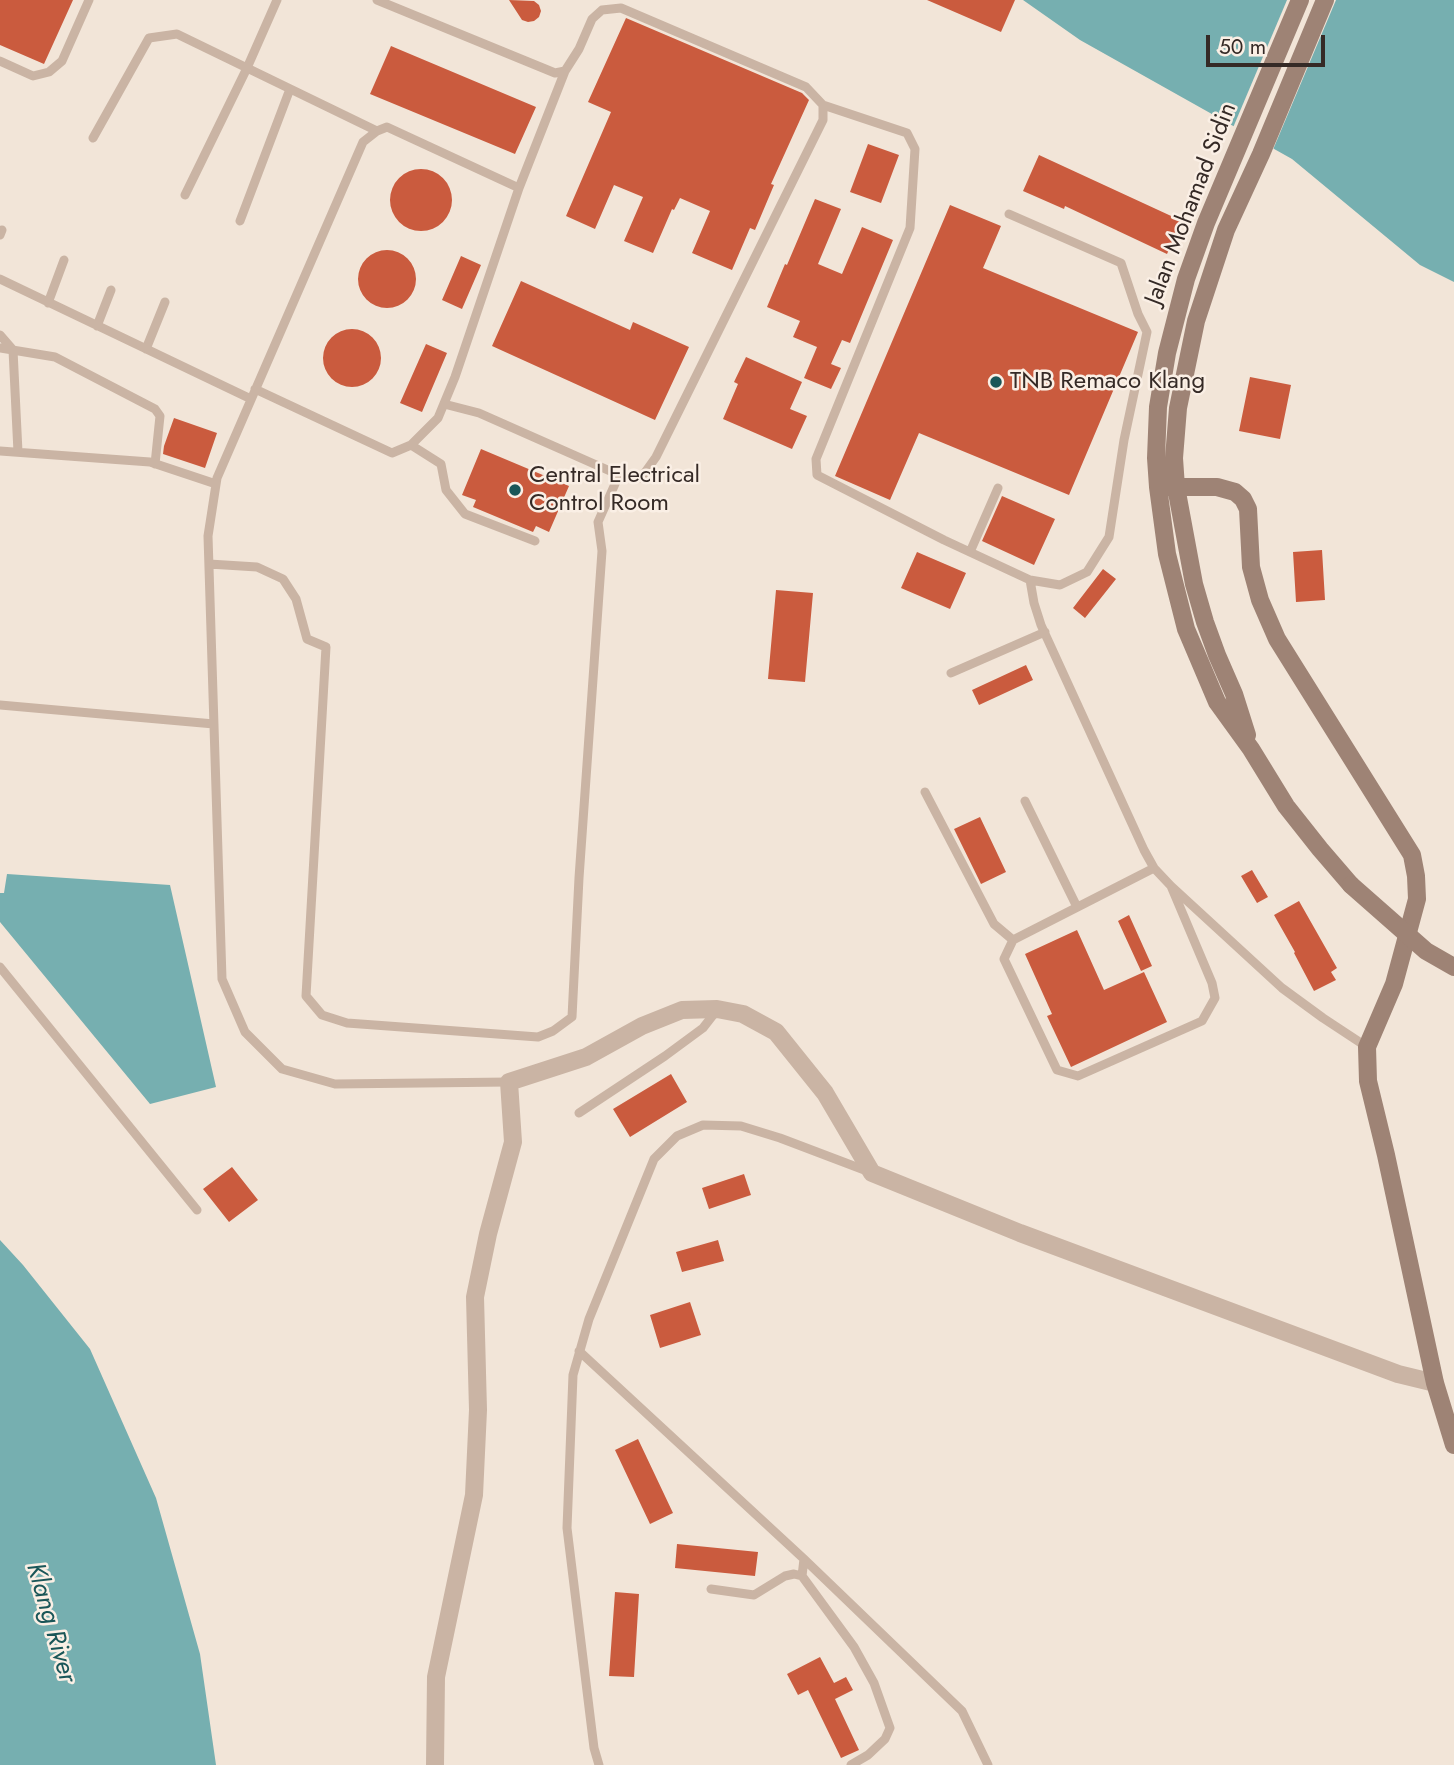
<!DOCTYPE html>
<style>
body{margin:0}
#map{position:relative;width:1454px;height:1765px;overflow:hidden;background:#f2e5d8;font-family:Jost,sans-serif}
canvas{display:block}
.scale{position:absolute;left:1206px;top:35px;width:119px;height:32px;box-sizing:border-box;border:4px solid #352a26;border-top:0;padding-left:9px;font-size:21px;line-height:24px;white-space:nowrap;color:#352a26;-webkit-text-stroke:5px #faefe5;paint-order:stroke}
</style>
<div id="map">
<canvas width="1454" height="1765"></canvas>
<div class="scale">50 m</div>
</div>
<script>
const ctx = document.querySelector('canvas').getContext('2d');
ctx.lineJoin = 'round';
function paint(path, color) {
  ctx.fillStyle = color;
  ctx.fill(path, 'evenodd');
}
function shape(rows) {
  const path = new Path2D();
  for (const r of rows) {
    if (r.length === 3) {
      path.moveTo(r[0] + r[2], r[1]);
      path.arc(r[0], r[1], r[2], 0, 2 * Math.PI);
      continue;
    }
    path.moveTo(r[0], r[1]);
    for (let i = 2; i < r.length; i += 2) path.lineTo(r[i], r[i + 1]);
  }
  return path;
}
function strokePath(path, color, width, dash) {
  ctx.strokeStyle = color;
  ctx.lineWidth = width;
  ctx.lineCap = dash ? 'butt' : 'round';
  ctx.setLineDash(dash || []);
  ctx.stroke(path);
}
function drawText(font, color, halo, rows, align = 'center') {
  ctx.font = font + ' Jost,sans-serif';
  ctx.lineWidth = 5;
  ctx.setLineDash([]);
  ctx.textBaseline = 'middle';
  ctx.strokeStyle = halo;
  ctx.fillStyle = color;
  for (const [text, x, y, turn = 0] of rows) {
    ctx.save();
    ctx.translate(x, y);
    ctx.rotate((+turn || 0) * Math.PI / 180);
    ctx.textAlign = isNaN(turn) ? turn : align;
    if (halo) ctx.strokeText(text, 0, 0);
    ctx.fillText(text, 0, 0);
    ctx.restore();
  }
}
const water = shape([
 [1023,0,1454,0,1454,282,1420,265,1292,159,1080,40],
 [7,874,170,885,216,1087,150,1104,0,922,0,893,4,893],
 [0,1240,23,1265,90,1349,156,1498,200,1654,216,1765,0,1765]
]);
const pier = shape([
 [1287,0,1336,0,1272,152,1232,130]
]);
const building = shape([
 [0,0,73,0,44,64,0,45],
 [509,0,534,1,539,5,541,11,539,17,534,21,528,22,522,20],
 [927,0,1015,0,1001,32],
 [626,18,802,93,809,100,771,184,774,185,755,230,750,228,732,270,692,253,710,211,680,198,674,210,672,209,653,253,624,241,643,197,614,185,595,229,566,216,611,112,588,102],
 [391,46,536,107,515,154,370,94],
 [868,144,899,155,881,203,850,192],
 [1039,155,1182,221,1167,254,1065,206,1064,209,1023,191],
 [421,200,31],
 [815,199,841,209,818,264,842,274,862,227,893,240,850,343,842,340,831,364,841,368,831,389,804,378,817,347,793,337,800,321,767,307,785,264,787,265],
 [950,205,1001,226,983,268,1138,332,1069,495,919,433,890,500,835,476],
 [387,279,29],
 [461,256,481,265,462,309,442,300],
 [521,281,630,330,633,322,689,347,655,420,492,346],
 [352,358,29],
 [426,344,447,353,422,412,400,403],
 [746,357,802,382,790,409,807,416,792,449,723,419,738,384,734,382],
 [1250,377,1291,385,1280,439,1239,431],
 [174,418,217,433,205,468,163,454,164,446],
 [481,449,569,486,549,532,536,526,533,532,473,507,476,500,462,495],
 [1002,496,1055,519,1034,565,982,541],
 [1322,550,1325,600,1296,602,1293,552],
 [917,552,966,573,950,609,901,588],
 [1103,569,1116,579,1085,618,1073,608],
 [776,590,813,593,805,682,768,679],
 [1026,665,1033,680,979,705,972,690],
 [980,817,1006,872,981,884,954,829],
 [1252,870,1268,897,1257,903,1241,876],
 [1299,901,1337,968,1331,972,1336,980,1314,991,1294,953,1295,952,1274,915],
 [1129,915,1152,966,1141,971,1118,921],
 [1077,930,1104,990,1144,972,1167,1022,1071,1067,1047,1016,1052,1014,1025,954],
 [671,1074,687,1102,630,1137,613,1109],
 [232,1167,258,1200,229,1222,203,1189],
 [744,1174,751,1195,709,1209,702,1188],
 [718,1240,724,1261,682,1272,676,1252],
 [690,1302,701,1335,660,1348,650,1315],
 [638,1439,673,1513,650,1524,615,1450],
 [677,1544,758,1552,755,1576,675,1568],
 [615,1592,639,1594,634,1677,609,1676],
 [820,1657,834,1683,846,1677,853,1690,835,1699,859,1750,841,1758,808,1690,798,1695,787,1674]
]);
const lane = shape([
 [377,0,555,73,565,71,579,49,592,19,602,10,621,8,806,87,823,105,823,120,656,457,641,478,619,475,479,413,444,404],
 [0,61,33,76,49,72,62,61,89,0],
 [823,105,907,133,915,149,910,228,816,459,817,475,944,540,1030,580,1060,585,1087,572,1109,537,1124,440,1147,332,1138,314,1121,263,1009,214],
 [93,138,149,38,177,34,377,131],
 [185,195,247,68,277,0],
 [240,221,290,89],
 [0,235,2,230],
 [0,279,251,399],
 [48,303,64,260],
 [97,326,111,290],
 [0,335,13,350,18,452],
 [0,348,55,357,155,409,160,416,155,464],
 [146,349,165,302],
 [255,389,392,453,411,445,438,418,455,377,519,188,565,71],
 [411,445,441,464,446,490,465,514,535,541],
 [0,451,150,462,216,484],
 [970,552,998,488],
 [209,564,257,567,283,579,296,599,307,639,326,647,306,996,322,1015,347,1023,538,1037,553,1031,572,1017,579,878,602,551,598,522,619,475],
 [1030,580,1034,603,1041,625,1144,850,1154,868,1171,886,1282,988,1323,1018,1367,1047],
 [951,673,1045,632],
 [0,705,214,724],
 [925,792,994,924,1013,940],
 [1025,801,1077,907],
 [1154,868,1013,940,1004,959,1057,1070,1078,1076,1202,1021,1215,998,1212,983,1171,886],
 [0,967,197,1210],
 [509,1082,335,1084,282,1069,245,1032,222,979,208,536,217,478,363,142,377,131,387,127,519,188],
 [579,1113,665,1056,703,1028,717,1010],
 [579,1351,804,1559,962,1711,988,1765],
 [804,1559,802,1576,854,1647,874,1683,890,1728,885,1739,868,1755,851,1765],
 [711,1589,754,1595,785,1576,794,1574,802,1576],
 [599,1765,594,1748,567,1528,573,1375,589,1319,654,1159,677,1136,703,1125,741,1126,780,1138,867,1171]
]);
const street = shape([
 [435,1765,436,1677,474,1495,478,1410,475,1297,488,1234,513,1142,509,1082,586,1057,642,1026,682,1010,717,1009,743,1014,776,1032,825,1093,872,1173,1020,1233,1398,1374,1435,1383]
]);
const secondary = shape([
 [1300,0,1206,223,1186,279,1167,353,1158,407,1156,458,1158,487,1167,554,1186,629,1217,702,1251,749,1286,806,1320,849,1351,885],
 [1158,487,1217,487,1235,492,1243,499,1248,509,1251,567,1260,600,1277,639,1412,855,1416,876,1417,899,1394,984,1367,1047,1368,1081,1386,1155,1435,1383,1454,1445],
 [1247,735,1234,694,1217,655,1205,622,1194,584,1176,487,1174,458,1178,408,1196,321,1226,230,1261,154,1325,0]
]);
const secondaryBridge = shape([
 [1351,885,1426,951,1454,967]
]);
const markers = [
 [996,382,7,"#1a5658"],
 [515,490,7,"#1a5658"]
];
const streetNames = [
 ["Jalan Mohamad Sidin",1192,204,-69]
];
const poiNames = [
 ["TNB Remaco Klang",1010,382],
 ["Central Electrical",529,476],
 ["Control Room",529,504]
];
const waterNames = [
 ["Klang River",50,1623,74]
];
paint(water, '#76afb0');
paint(pier, '#f2e5d8');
paint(building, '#ca5b3e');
strokePath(lane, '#cab4a4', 9);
strokePath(street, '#cab4a4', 18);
strokePath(secondary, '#9e8375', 18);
strokePath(secondaryBridge, '#9e8375', 18);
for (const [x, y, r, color] of markers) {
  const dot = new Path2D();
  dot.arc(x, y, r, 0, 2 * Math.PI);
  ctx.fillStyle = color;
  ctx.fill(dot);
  strokePath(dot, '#faefe5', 2.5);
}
drawText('24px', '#352a26', '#faefe5', streetNames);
drawText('24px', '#352a26', '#faefe5', poiNames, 'left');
drawText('italic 26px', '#1a5658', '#faefe5', waterNames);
</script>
